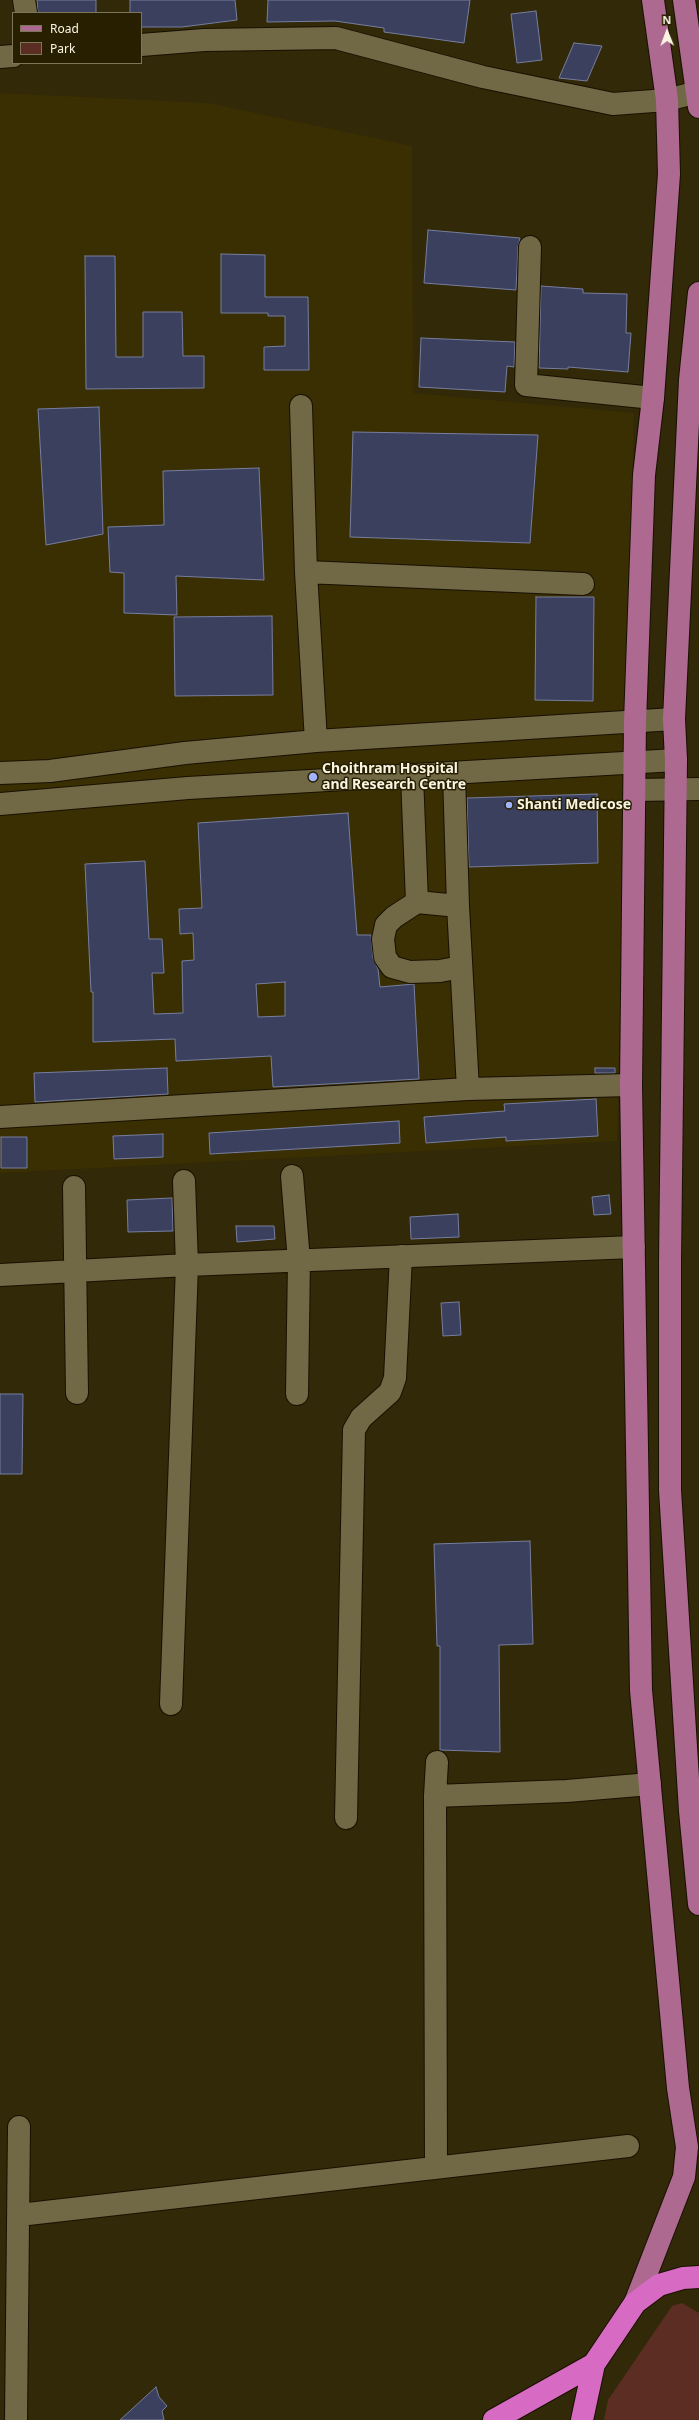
<!DOCTYPE html>
<style>
body{margin:0}
#map{position:relative;width:699px;height:2420px;overflow:hidden;background:#312907;font-family:"Noto Sans",sans-serif}
canvas{display:block}
.legend{position:absolute;left:12px;top:12px;width:130px;height:52px;box-sizing:border-box;background:#271f00;border:1px solid #7b755a;margin:0;padding:5px 7px;list-style:none;font-size:12px;color:#faf5e2}
.legend li{display:flex;align-items:center;gap:8px;height:20px}
.legend b{width:20px;border:1px solid #7b755a}
.north{position:absolute;left:647px;top:12px;width:40px;height:40px;-webkit-text-stroke:3px #271f00;paint-order:stroke;rotate:359deg;font-size:11px;font-weight:700;line-height:16px;text-align:center;color:#faf5e2}
.north::after{content:'';display:block;margin:auto;width:14px;height:18px;background:#faf5e2;clip-path:polygon(50% 0,100% 100%,50% 72%,0 100%)}
</style>
<div id="map">
<canvas width="699" height="2420"></canvas>
<ul class="legend">
<li><b style="height:5px;background:#ae6991"></b>Road</li>
<li><b style="height:11px;background:#5c2d22"></b>Park</li>
</ul>
<div class="north">N</div>
</div>
<script>
const ctx = document.querySelector('canvas').getContext('2d');
ctx.lineJoin = 'round';
function paint(path, color) {
  ctx.fillStyle = color;
  ctx.fill(path, 'evenodd');
}
function shape(rows) {
  const path = new Path2D();
  for (const r of rows) {
    path.moveTo(r[0], r[1]);
    for (let i = 2; i < r.length; i += 2) path.lineTo(r[i], r[i + 1]);
  }
  return path;
}
function strokePath(path, color, width, dash) {
  ctx.strokeStyle = color;
  ctx.lineWidth = width;
  ctx.lineCap = dash ? 'butt' : 'round';
  ctx.setLineDash(dash || []);
  ctx.stroke(path);
}
function drawText(font, color, halo, rows, align = 'center') {
  ctx.font = font + ' "Noto Sans",sans-serif';
  ctx.lineWidth = 3;
  ctx.setLineDash([]);
  ctx.textBaseline = 'middle';
  ctx.strokeStyle = halo;
  ctx.fillStyle = color;
  for (const [text, x, y, turn = 0] of rows) {
    ctx.save();
    ctx.translate(x, y);
    ctx.rotate((+turn || 0) * Math.PI / 180);
    ctx.textAlign = isNaN(turn) ? turn : align;
    if (halo) ctx.strokeText(text, 0, 0);
    ctx.fillText(text, 0, 0);
    ctx.restore();
  }
}
const built = shape([
 [0,93,208,103,412,146,413,393,634,413,617,1141,0,1173]
]);
const green = shape([
 [682,2303,699,2313,699,2420,604,2420,608,2400,672,2306]
]);
const building = shape([
 [37,0,96,0,96,13,38,13,37,0],
 [130,0,235,0,237,20,182,27,141,27,141,13,130,13,130,0],
 [268,0,470,0,464,43,384,32,384,28,335,21,267,22,268,0],
 [536,11,542,60,517,63,511,14,536,11],
 [574,43,602,46,587,81,559,78,574,43],
 [428,230,520,238,518,247,516,290,424,283,428,230],
 [221,254,265,255,265,297,308,297,309,370,264,370,264,347,285,346,285,316,268,316,268,313,221,313,221,254],
 [85,256,115,256,116,357,143,357,143,312,182,312,183,356,204,356,204,388,86,389,85,256],
 [541,286,583,289,583,293,627,294,626,333,631,333,628,372,568,367,568,369,539,368,541,286],
 [421,338,515,342,514,367,507,366,505,392,419,387,421,338],
 [99,407,103,534,46,545,38,409,99,407],
 [353,432,538,435,530,543,350,537,353,432],
 [259,468,264,580,176,576,177,615,124,613,124,573,110,572,108,527,164,525,163,471,259,468],
 [536,597,594,597,593,701,535,700,536,597],
 [272,616,273,695,175,696,174,617,272,616],
 [597,794,598,863,469,867,467,798,597,794],
 [348,813,357,935,371,935,373,958,378,969,380,987,414,984,419,1079,273,1087,271,1056,176,1061,175,1039,93,1042,93,992,91,992,85,864,145,861,149,939,162,939,164,973,152,973,154,1014,183,1013,182,961,194,960,193,933,180,934,179,909,202,908,198,823,348,813],
 [285,982,285,1016,258,1017,256,984,285,982],
 [167,1068,168,1094,35,1102,34,1073,167,1068],
 [595,1068,615,1068,615,1073,595,1073,595,1068],
 [596,1099,598,1136,506,1141,506,1137,426,1143,424,1117,505,1111,504,1104,596,1099],
 [399,1121,400,1143,210,1154,209,1133,399,1121],
 [163,1134,163,1157,114,1159,113,1136,163,1134],
 [1,1137,27,1137,27,1168,1,1168,1,1137],
 [609,1195,611,1214,594,1215,592,1197,609,1195],
 [172,1198,173,1231,128,1232,127,1200,172,1198],
 [458,1214,459,1237,411,1239,410,1217,458,1214],
 [236,1226,274,1226,275,1239,237,1242,236,1226],
 [459,1302,461,1335,443,1336,441,1303,459,1302],
 [0,1394,23,1394,22,1474,0,1474,0,1394],
 [530,1541,533,1644,499,1645,500,1752,440,1750,440,1646,437,1646,434,1544,530,1541],
 [156,2387,159,2397,167,2406,162,2411,164,2420,120,2420,156,2387]
]);
const minor = shape([
 [24,0,26,13],
 [141,45,204,40,336,38,483,77,613,104,667,100,698,92],
 [0,57,13,56],
 [530,247,526,385,653,398],
 [301,406,306,572,316,741],
 [306,572,583,584],
 [0,773,50,771,185,753,316,741,674,719],
 [412,776,417,902,394,917,386,925,383,939,385,957,392,967,410,972,440,971,461,967],
 [635,790,699,789],
 [0,804,188,788,676,760],
 [417,902,458,906],
 [468,1089,631,1085],
 [0,1117,468,1089,458,906,454,774],
 [292,1176,299,1261,297,1394],
 [74,1187,77,1393],
 [0,1275,187,1265,634,1247],
 [171,1704,187,1265,184,1181],
 [435,1796,567,1791,650,1784],
 [346,1818,354,1430,361,1418,390,1392,395,1378,401,1256],
 [436,2168,435,1796,437,1762],
 [19,2215,628,2146],
 [16,2420,19,2127]
]);
const major = shape([
 [684,0,699,107],
 [699,293,690,380,674,719,676,760,670,1261,670,1490,690,1811,699,1904],
 [635,2303,684,2177,687,2147,678,2088,641,1690,631,1085,635,722,644,475,653,398,669,174,667,100,653,0]
]);
const highway = shape([
 [494,2420,594,2364],
 [582,2420,594,2364,635,2303,659,2285,683,2278,699,2277]
]);
const markers = [
 [313,777,5,"#a3b2fd"],
 [509,805,4,"#a3b2fd"]
];
const poiNames = [
 ["Choithram Hospital",322,769],
 ["and Research Centre",322,785],
 ["Shanti Medicose",517,805]
];
paint(built, '#3a2f03');
paint(green, '#5c2d22');
paint(building, '#3a405d');
strokePath(building, '#777e9f', 1);
strokePath(minor, '#181100', 24);
strokePath(major, '#181100', 24);
strokePath(highway, '#181100', 24);
strokePath(minor, '#716846', 22);
strokePath(major, '#ae6991', 22);
strokePath(highway, '#d76ac3', 22);
for (const [x, y, r, color] of markers) {
  const dot = new Path2D();
  dot.arc(x, y, r, 0, 2 * Math.PI);
  ctx.fillStyle = color;
  ctx.fill(dot);
  strokePath(dot, '#271f00', 1.5);
}
drawText('bold 14px', '#faf5e2', '#271f00', poiNames, 'left');
</script>
